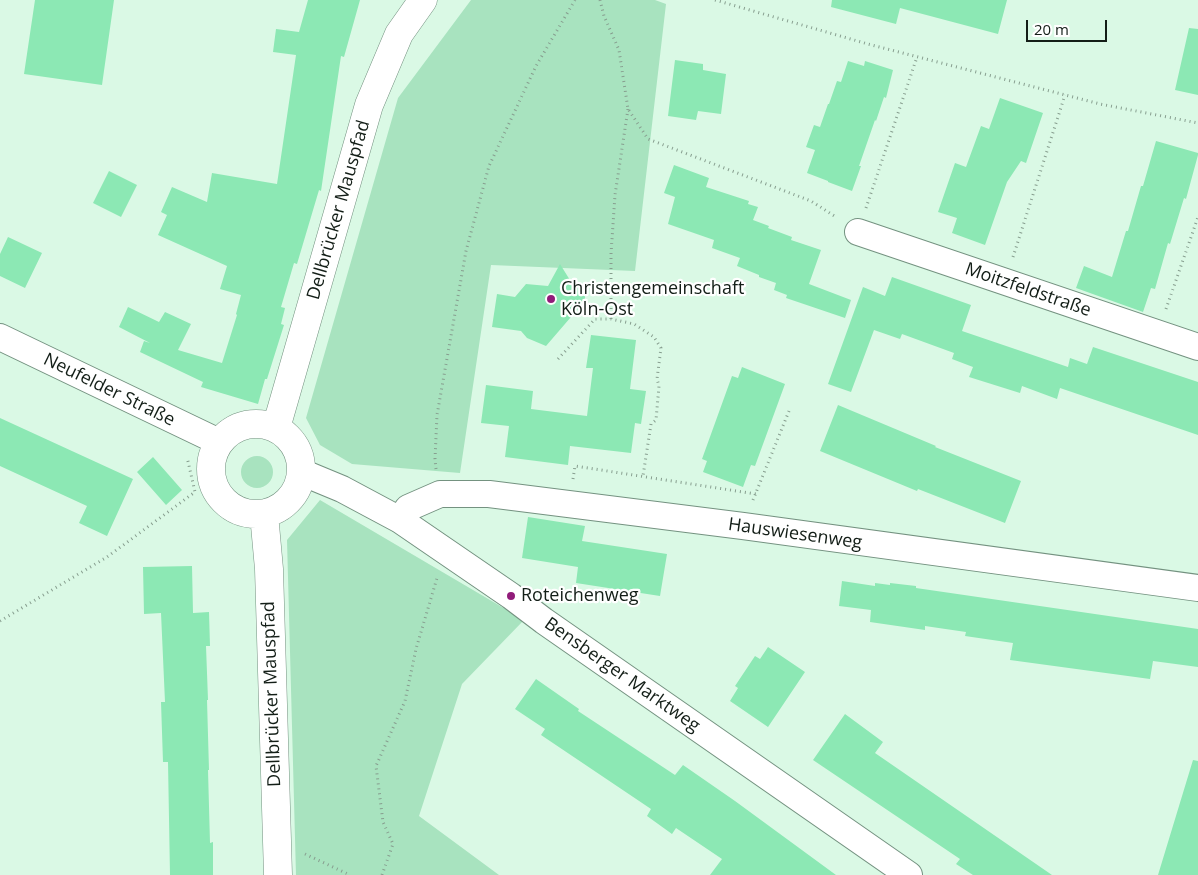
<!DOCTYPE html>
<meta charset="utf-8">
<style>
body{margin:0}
#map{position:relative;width:1198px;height:875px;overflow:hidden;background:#daf9e5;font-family:"Open Sans",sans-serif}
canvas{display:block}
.scale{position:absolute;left:1026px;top:20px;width:81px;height:22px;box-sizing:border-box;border:2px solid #131e17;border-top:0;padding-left:6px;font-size:15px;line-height:18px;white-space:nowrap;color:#131e17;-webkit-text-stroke:4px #fff;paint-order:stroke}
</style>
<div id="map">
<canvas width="1198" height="875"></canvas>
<div class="scale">20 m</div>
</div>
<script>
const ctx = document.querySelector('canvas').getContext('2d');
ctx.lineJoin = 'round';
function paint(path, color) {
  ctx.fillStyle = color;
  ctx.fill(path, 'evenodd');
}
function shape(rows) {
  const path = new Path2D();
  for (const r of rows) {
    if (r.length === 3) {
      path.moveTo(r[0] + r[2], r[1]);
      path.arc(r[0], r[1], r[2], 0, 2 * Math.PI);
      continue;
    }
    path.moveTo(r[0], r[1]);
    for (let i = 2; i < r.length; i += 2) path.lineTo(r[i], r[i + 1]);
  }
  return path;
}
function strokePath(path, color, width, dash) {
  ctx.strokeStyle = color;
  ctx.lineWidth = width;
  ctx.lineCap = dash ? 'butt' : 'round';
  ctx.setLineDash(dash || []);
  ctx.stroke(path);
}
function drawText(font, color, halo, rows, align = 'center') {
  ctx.font = font + ' "Open Sans",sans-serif';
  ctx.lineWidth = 4.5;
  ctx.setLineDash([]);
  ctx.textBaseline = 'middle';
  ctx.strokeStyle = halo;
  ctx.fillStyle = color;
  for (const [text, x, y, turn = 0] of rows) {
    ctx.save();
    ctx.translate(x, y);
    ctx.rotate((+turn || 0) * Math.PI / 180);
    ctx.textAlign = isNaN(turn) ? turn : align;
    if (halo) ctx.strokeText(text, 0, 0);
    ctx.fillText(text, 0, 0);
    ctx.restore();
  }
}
const green = shape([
 [471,0,655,0,666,4,635,271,491,265,460,473,352,464,320,445,306,418,398,98],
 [257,472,16],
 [320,500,524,620,462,684,419,816,499,875,296,875,287,540]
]);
const building = shape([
 [35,0,114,0,102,85,24,74],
 [308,0,360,0,344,57,341,56,321,191,319,190,297,264,294,263,281,307,285,308,281,324,284,325,267,379,265,379,258,404,201,387,203,382,140,352,144,341,150,343,119,327,128,307,159,322,165,312,191,324,178,350,222,363,237,315,236,314,241,295,220,289,227,266,158,235,167,215,161,212,172,187,207,202,212,173,277,184,296,55,273,52,276,29,299,32],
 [832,0,1007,0,998,34,900,8,896,24,831,7],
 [1189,28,1198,29,1198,95,1175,90],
 [675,60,703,64,703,70,726,74,721,114,698,111,696,120,668,116],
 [848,61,864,66,865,61,893,70,886,98,884,97,876,121,875,120,859,166,861,166,852,191,828,182,828,181,807,173,815,150,806,147,814,125,820,127,828,104,829,104,837,81,841,82],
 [1000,98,1043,113,1026,163,1021,161,1007,182,985,245,952,233,957,218,938,212,955,163,966,167,981,126,989,129],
 [1156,141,1198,153,1198,155,1186,199,1184,198,1170,244,1168,243,1155,289,1151,288,1143,312,1076,288,1084,266,1112,277,1126,231,1128,231,1141,186,1143,186],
 [674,165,709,178,706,187,749,201,748,204,758,207,753,220,769,226,768,228,792,237,791,240,821,250,809,284,851,300,845,318,786,298,787,295,774,290,776,283,759,277,759,275,737,266,740,258,712,248,714,240,668,224,675,197,664,193],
 [109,171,137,185,121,217,93,203],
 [8,237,42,253,25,288,0,276,0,254],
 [560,264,573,285,578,286,585,293,585,300,583,303,546,346,527,338,521,331,492,327,497,294,515,297,526,284,548,286],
 [892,277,971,305,962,331,1068,367,1070,358,1087,364,1093,347,1198,382,1198,435,1060,388,1057,399,1022,386,1020,393,969,377,973,367,952,359,954,353,902,334,900,339,874,330,851,392,828,384,863,287,885,296],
 [591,335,636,340,630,389,646,391,641,424,635,423,631,453,570,446,568,465,505,457,509,426,481,423,486,385,533,391,531,409,587,416,593,368,586,368],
 [742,367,785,384,755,466,751,465,743,487,703,472,707,461,702,459,732,376,738,378],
 [838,405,936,446,935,447,1021,481,1005,523,918,489,917,491,820,451],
 [0,418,133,479,107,536,79,523,87,506,0,466],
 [153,457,182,490,166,505,137,472],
 [528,517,585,526,582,541,667,554,660,596,576,583,578,567,522,558],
 [192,566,193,613,209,612,210,646,206,646,208,700,207,700,209,770,208,770,210,843,213,842,213,875,170,875,168,762,163,762,161,702,165,702,161,613,144,614,143,567],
 [842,581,875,586,875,583,890,585,890,583,916,586,916,588,1198,629,1198,667,1153,661,1150,679,1010,660,1013,643,965,636,966,632,925,626,925,630,870,622,871,610,839,606],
 [768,647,805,672,768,727,730,701,738,688,735,686,755,656,760,659],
 [536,679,579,709,578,711,675,775,683,765,735,801,836,875,710,875,722,859,676,828,672,834,647,816,651,809,541,735,545,729,515,709],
 [845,714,883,742,875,753,1052,875,973,875,956,864,960,859,813,760],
 [1193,760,1198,761,1198,875,1158,875]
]);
const path = shape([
 [600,0,604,16,619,50,628,109,648,139,811,201,836,217],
 [715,0,868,44,1100,104,1198,123],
 [866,208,917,57],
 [1013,257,1065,95],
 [1166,309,1198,217],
 [611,319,611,254,615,195,628,109],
 [558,359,595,319,611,319,634,324,654,337,661,348,657,379,659,386,656,420,651,424,643,476],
 [436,469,435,459,437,415,466,251,489,166,536,66,575,0],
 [573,479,575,466,756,494],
 [753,500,789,411],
 [0,621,107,557,195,492,187,457],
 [305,854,350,875],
 [382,875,393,844,383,822,376,766,405,701,416,649,437,578]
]);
const minor = shape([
 [858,232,1198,347],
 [0,337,219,442],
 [301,472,342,489,400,520,511,596,544,621,909,875],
 [400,520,408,508,440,494,489,494,743,526,1198,588]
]);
const secondary = shape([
 [256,469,45],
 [276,428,369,105,399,34,423,0],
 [264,514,269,569,278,875]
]);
const markers = [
 [551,299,5,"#911c7a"],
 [511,596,5,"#911c7a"]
];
const streetNames = [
 ["Dellbrücker Mauspfad",339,210,-74],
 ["Moitzfeldstraße",1028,290,19],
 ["Neufelder Straße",109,390,26],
 ["Hauswiesenweg",795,534,8],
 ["Bensberger Marktweg",622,675,35],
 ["Dellbrücker Mauspfad",272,694,-92]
];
const poiNames = [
 ["Christengemeinschaft",561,289],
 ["Köln-Ost",561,310],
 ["Roteichenweg",521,596]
];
paint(green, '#a8e3bf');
paint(building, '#8ce8b4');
strokePath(minor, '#749280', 28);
strokePath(secondary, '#749280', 29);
strokePath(path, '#879e8f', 3, [1, 4]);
strokePath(minor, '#fff', 26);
strokePath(secondary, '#fff', 28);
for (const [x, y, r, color] of markers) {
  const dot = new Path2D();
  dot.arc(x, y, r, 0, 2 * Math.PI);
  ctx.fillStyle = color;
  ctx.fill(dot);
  strokePath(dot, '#fff', 2);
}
drawText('18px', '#131e17', '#fff', streetNames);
drawText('18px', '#131e17', '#fff', poiNames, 'left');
</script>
